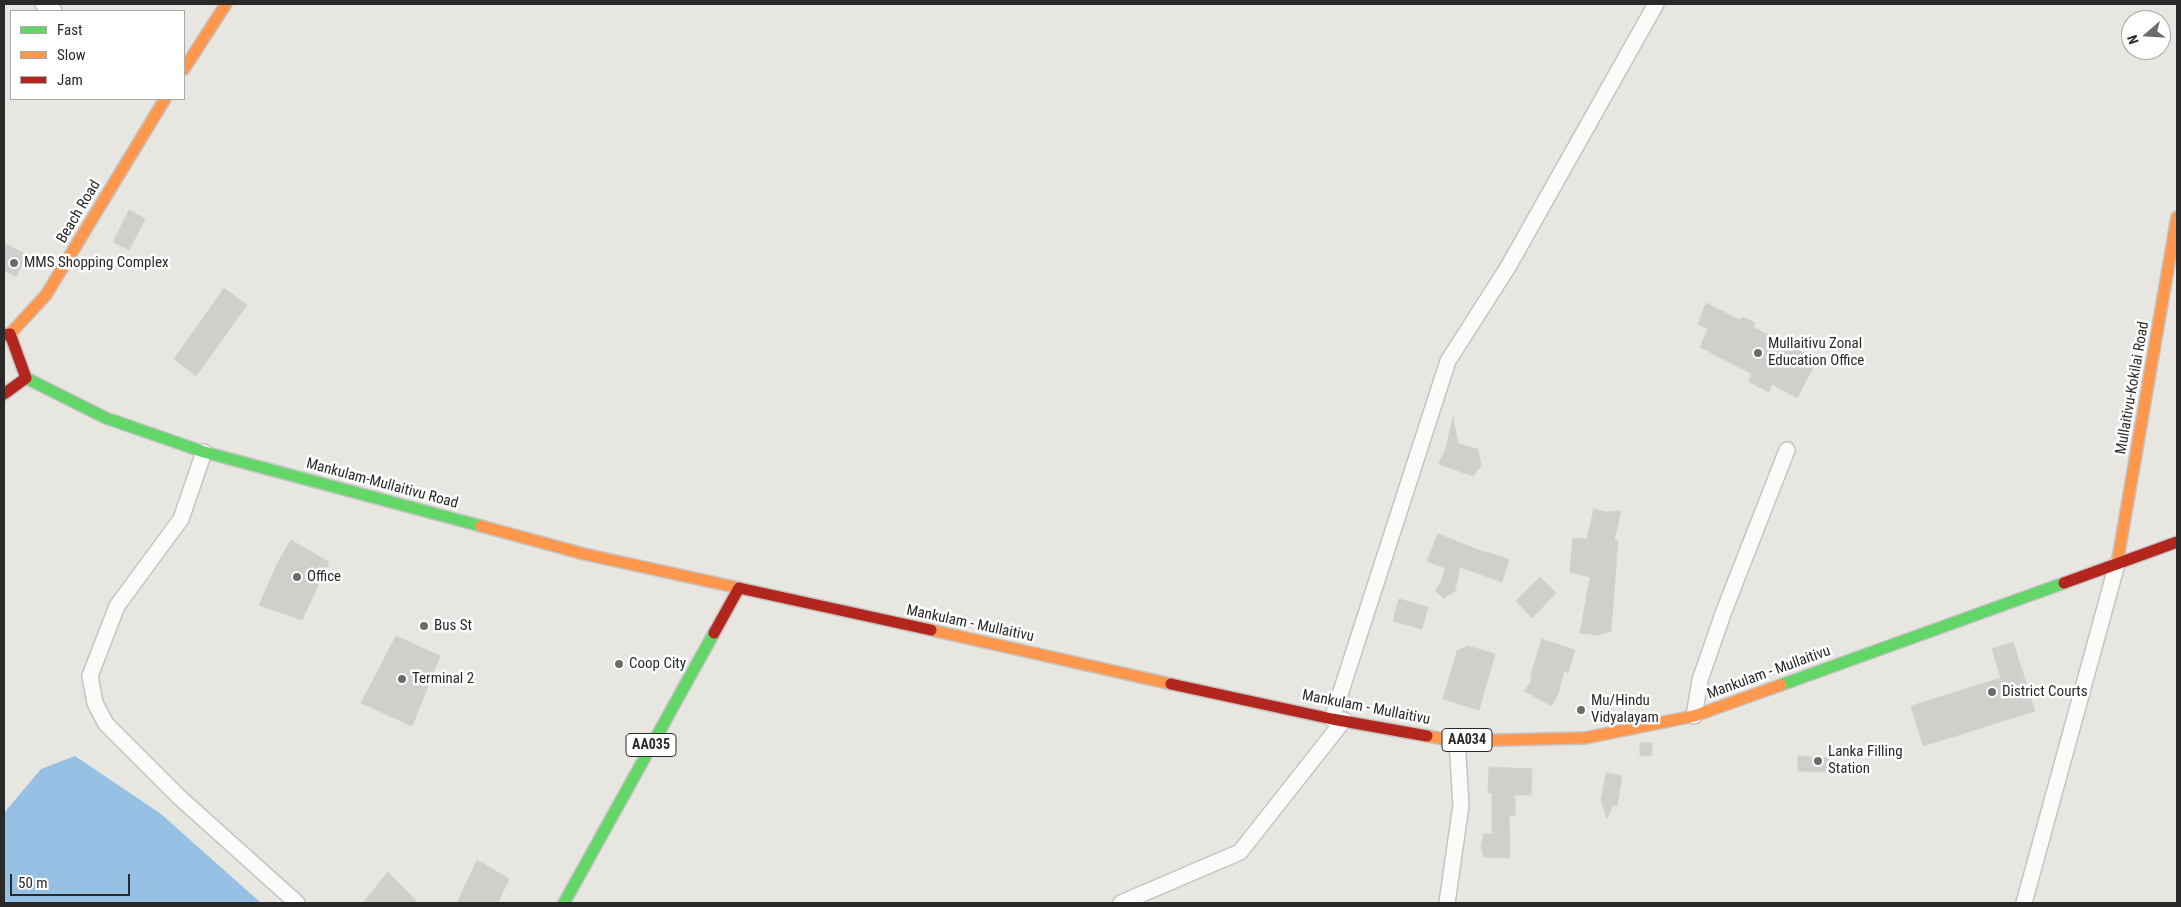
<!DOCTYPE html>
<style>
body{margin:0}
#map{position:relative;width:2181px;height:907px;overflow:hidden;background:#e8e6e0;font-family:"Roboto Condensed",sans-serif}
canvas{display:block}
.frame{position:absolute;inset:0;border:5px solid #292929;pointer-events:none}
.legend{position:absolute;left:10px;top:10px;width:175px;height:90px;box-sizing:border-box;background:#fff;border:1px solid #a9a9a9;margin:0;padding:6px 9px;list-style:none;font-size:15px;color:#292929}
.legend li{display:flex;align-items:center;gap:10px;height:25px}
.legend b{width:25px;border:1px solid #a9a9a9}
.north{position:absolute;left:2121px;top:10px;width:50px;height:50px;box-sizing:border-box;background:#fff;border:1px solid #a9a9a9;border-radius:50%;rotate:251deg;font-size:14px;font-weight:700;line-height:20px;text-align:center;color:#292929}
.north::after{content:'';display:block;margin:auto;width:18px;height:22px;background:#6c6b69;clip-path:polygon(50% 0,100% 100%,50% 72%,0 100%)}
.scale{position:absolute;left:10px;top:874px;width:120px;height:22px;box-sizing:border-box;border:2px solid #292929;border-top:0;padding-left:6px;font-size:15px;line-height:18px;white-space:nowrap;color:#292929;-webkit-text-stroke:4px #fff;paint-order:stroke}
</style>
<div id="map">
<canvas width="2181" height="907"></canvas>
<div class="frame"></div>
<ul class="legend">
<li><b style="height:6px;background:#63d668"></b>Fast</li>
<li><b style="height:6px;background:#ff974d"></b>Slow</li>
<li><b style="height:6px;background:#b3261e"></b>Jam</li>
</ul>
<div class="north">N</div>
<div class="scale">50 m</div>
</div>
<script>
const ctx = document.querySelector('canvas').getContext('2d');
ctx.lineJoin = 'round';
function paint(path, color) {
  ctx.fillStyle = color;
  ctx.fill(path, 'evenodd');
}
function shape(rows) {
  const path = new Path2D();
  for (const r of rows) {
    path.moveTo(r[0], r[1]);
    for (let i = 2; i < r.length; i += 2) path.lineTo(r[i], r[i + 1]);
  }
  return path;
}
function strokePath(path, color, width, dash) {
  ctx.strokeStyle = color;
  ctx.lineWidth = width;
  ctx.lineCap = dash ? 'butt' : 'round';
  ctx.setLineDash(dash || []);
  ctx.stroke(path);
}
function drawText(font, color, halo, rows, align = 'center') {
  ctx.font = font + ' "Roboto Condensed",sans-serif';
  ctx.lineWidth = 5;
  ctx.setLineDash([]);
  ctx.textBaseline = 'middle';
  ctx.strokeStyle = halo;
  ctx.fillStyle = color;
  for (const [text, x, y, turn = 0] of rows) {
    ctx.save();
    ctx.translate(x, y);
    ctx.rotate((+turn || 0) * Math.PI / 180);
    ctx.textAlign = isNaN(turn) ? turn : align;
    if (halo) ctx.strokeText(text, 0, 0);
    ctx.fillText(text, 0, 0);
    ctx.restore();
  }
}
const water = shape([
 [75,756,161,814,261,903,4,903,4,813,41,769]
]);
const building = shape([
 [129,210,145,219,129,250,113,242,129,210],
 [4,243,27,255,16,277,4,270,4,243],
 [224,288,247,305,196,376,174,359,224,288],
 [1706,303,1740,320,1742,317,1755,323,1753,327,1817,360,1797,398,1772,384,1769,392,1749,382,1752,374,1700,347,1708,329,1698,324,1706,303],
 [1453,417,1458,444,1478,449,1481,466,1473,476,1438,464,1445,452,1453,417],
 [1594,509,1606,512,1621,511,1614,541,1618,540,1611,631,1598,635,1580,633,1590,577,1570,572,1573,538,1587,539,1594,509],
 [1438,534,1486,553,1487,552,1509,560,1502,582,1460,567,1455,591,1444,598,1435,591,1442,581,1445,568,1427,561,1438,534],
 [291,540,329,562,302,620,259,605,279,560,291,540],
 [1540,577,1556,593,1532,618,1516,601,1540,577],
 [1399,599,1428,607,1422,629,1393,621,1399,599],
 [396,636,440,656,412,726,361,703,396,636],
 [1542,639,1575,650,1568,673,1564,671,1559,691,1552,706,1524,691,1532,681,1531,674,1542,639],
 [2013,642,2035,711,1923,746,1911,706,2001,678,1992,649,2013,642],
 [1468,646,1495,654,1479,710,1443,699,1457,651,1468,646],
 [1640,743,1652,743,1652,755,1640,756,1640,743],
 [1798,756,1829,758,1828,772,1798,771,1798,756],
 [1489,767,1532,769,1531,795,1515,795,1515,815,1509,815,1510,858,1484,857,1481,846,1484,834,1492,834,1492,793,1488,793,1489,767],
 [1606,773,1622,776,1617,806,1613,805,1607,818,1601,801,1606,773],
 [477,860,509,879,498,903,457,903,477,860],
 [388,872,418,903,363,903,388,872]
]);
const street = shape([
 [43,4,54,11],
 [204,452,181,519,117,606,90,676,95,703,106,724,178,796,297,903],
 [1694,716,1700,680,1724,611,1787,450],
 [1332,719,1448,361,1508,267,1656,4],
 [1121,903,1240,852,1344,720],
 [1447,903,1461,805,1457,741],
 [2024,903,2117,564]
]);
const fast = shape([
 [26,378,106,418,204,452,481,526],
 [1781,685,2064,583],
 [564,903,714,633]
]);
const slow = shape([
 [184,69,226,4],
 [10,334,46,295,165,99],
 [481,526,584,554,739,588],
 [2117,564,2177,217],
 [931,630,1171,684],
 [1427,736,1457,741,1585,738,1694,716,1781,685]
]);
const jam = shape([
 [4,335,10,334,26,378,4,394],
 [2064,583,2177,542],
 [714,633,739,588,931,630],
 [1171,684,1332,719,1427,736]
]);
const markers = [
 [14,263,5,"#6c6b69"],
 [1758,353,5,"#6c6b69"],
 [297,577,5,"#6c6b69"],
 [424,626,5,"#6c6b69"],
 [619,664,5,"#6c6b69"],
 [402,679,5,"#6c6b69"],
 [1992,692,5,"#6c6b69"],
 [1581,710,5,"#6c6b69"],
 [1818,761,5,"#6c6b69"]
];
const shields = [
 [1467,740,50],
 [651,745,50]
];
const shieldNames = [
 ["AA034",1467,740],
 ["AA035",651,745]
];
const streetNames = [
 ["Beach Road",79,212,-59],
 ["Mullaitivu-Kokilai Road",2133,388,-80],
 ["Mankulam-Mullaitivu Road",382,484,15],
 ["Mankulam - Mullaitivu",970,624,12],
 ["Mankulam - Mullaitivu",1769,673,-20],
 ["Mankulam - Mullaitivu",1366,708,11]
];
const poiNames = [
 ["MMS Shopping Complex",24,263],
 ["Mullaitivu Zonal",1768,344],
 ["Education Office",1768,361],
 ["Office",307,577],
 ["Bus St",434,626],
 ["Coop City",629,664],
 ["Terminal 2",412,679],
 ["District Courts",2002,692],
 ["Mu/Hindu",1591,701],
 ["Vidyalayam",1591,718],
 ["Lanka Filling",1828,752],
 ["Station",1828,769]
];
paint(water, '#97c0e5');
paint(building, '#d0cfcb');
strokePath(building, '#d3d1cc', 1);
strokePath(street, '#c5c4c5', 18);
strokePath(fast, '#c5c4c5', 14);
strokePath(slow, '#c5c4c5', 14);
strokePath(jam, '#c5c4c5', 14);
strokePath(street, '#fcfbfa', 15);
strokePath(fast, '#63d668', 11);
strokePath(slow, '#ff974d', 11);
strokePath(jam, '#b3261e', 11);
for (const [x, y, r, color] of markers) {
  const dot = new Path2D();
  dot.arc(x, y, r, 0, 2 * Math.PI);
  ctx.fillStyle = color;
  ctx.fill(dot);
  strokePath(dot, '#fff', 2);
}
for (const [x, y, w] of shields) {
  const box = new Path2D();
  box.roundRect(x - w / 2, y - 11.5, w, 23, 4);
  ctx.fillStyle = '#fff';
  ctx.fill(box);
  strokePath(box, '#292929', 1);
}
drawText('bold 14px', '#292929', null, shieldNames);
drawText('15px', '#292929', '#fff', streetNames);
drawText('15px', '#292929', '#fff', poiNames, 'left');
</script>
